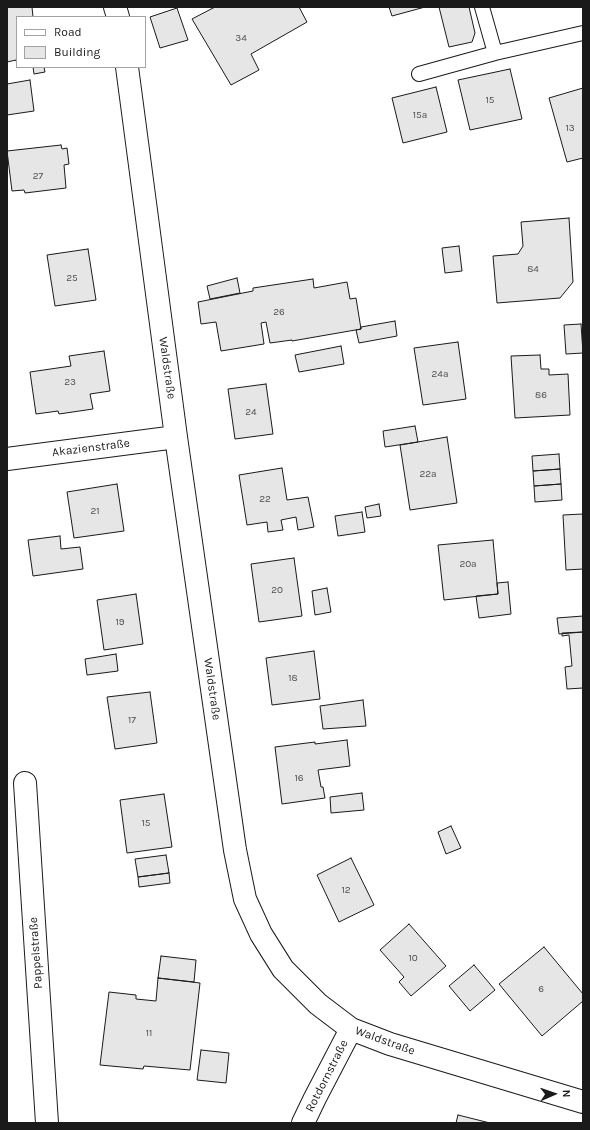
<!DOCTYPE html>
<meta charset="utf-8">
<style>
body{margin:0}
#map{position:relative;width:590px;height:1130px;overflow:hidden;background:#fff;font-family:Karla,sans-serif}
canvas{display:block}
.frame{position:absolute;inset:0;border:8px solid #1a1a1a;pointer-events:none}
.legend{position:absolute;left:16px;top:16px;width:130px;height:52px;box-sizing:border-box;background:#fff;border:1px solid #a3a3a3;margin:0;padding:5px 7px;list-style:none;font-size:12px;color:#1a1a1a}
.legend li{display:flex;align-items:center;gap:8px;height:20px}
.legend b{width:20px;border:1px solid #a3a3a3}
.north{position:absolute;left:534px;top:1074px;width:40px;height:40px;-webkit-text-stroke:3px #fff;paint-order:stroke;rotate:88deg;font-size:11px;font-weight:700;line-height:16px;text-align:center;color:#1a1a1a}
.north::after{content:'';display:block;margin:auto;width:14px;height:18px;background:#1a1a1a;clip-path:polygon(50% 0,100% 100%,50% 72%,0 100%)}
</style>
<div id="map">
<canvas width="590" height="1130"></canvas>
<div class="frame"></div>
<ul class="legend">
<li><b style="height:5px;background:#fff"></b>Road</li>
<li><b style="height:11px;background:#e6e6e6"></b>Building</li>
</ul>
<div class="north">N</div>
</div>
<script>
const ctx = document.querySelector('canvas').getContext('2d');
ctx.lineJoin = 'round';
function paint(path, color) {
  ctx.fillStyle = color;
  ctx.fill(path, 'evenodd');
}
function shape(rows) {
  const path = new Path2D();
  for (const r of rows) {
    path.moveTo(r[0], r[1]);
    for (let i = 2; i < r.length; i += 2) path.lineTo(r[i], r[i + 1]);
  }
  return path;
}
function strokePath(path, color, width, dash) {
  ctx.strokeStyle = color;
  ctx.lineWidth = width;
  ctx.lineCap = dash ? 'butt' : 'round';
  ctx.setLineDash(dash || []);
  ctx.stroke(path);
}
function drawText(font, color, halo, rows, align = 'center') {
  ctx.font = font + ' Karla,sans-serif';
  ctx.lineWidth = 3;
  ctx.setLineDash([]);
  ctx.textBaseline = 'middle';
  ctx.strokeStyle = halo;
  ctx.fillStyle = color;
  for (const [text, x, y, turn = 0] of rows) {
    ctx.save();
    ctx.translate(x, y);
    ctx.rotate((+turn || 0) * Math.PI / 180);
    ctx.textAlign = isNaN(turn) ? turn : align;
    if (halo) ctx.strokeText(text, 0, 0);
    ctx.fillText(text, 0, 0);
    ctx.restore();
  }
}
const building = shape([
 [7,7,32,7,33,17,17,17,17,65,16,60,7,62,7,7],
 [215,7,299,7,307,22,251,54,259,70,231,85,192,19,215,7],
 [389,7,425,7,392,16,389,7],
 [439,7,469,7,475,33,472,42,449,47,439,7],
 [177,8,188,40,160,48,150,17,177,8],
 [33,67,44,67,45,72,34,74,33,67],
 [510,69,522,119,470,130,458,80,510,69],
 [30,80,34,111,7,115,7,84,30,80],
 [436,87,447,132,403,143,392,98,436,87],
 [583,88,583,158,567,162,549,98,583,88],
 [61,145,62,149,67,148,69,164,64,165,66,188,25,193,24,190,12,191,7,151,61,145],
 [569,218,573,282,560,298,497,303,493,256,518,254,523,246,521,222,569,218],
 [459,246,462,271,445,273,442,248,459,246],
 [88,249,96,300,55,306,47,255,88,249],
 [237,278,240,293,210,299,207,286,237,278],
 [313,279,314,288,347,282,350,299,356,298,361,329,292,341,292,340,270,343,266,322,261,323,264,344,221,351,216,322,201,324,198,302,253,291,253,288,313,279],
 [395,321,397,336,359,343,356,330,361,329,361,327,395,321],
 [581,324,583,353,566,354,564,325,581,324],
 [458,342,466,399,423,405,414,348,458,342],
 [341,346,344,364,299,372,295,355,341,346],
 [104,351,110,391,90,394,93,409,59,414,58,411,36,414,30,372,71,366,69,356,104,351],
 [540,355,541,369,549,369,549,375,568,374,570,415,515,418,511,356,540,355],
 [266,384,273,434,235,439,228,389,266,384],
 [415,426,418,442,385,447,383,431,415,426],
 [447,437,457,503,410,510,400,445,447,437],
 [559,454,560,469,533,471,532,456,559,454],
 [282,468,287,500,308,497,314,527,298,530,296,517,281,520,283,530,268,532,267,522,247,525,239,475,282,468],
 [560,469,561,484,534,486,533,471,560,469],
 [117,484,124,531,74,538,67,492,117,484],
 [561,484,562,500,535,502,534,486,561,484],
 [379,504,381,516,367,518,365,507,379,504],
 [362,512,365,532,338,536,335,516,362,512],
 [583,514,583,569,566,570,563,515,583,514],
 [60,536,61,549,80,547,83,569,33,576,28,540,60,536],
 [493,540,498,594,444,600,438,545,493,540],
 [294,558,302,616,259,622,251,564,294,558],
 [508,582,511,614,479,618,476,596,498,594,497,583,508,582],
 [327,588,331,612,315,615,312,591,327,588],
 [136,594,143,644,104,650,97,600,136,594],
 [583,616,583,632,559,634,557,618,583,616],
 [583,632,583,688,567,689,565,667,572,666,569,635,562,636,562,633,583,632],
 [314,651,320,699,272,705,266,658,314,651],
 [116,654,118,671,87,675,85,659,116,654],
 [150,692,157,743,115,749,107,697,150,692],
 [363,700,366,726,323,729,320,706,363,700],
 [347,740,350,766,318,770,321,787,323,787,325,798,282,804,275,747,315,742,315,744,347,740],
 [362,793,364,810,331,813,330,797,362,793],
 [164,794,172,847,127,853,120,800,164,794],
 [451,826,461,848,446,854,438,832,451,826],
 [166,855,169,873,138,877,135,859,166,855],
 [351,858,374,905,339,922,317,875,351,858],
 [169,873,170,883,139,887,138,877,169,873],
 [409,924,446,966,411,996,399,982,404,977,380,950,409,924],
 [544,947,583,994,583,1001,542,1036,499,984,544,947],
 [161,956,196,960,194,982,158,978,161,956],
 [474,965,495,990,470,1011,449,986,474,965],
 [158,978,200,983,190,1070,144,1066,143,1069,100,1065,109,992,136,995,136,999,156,1001,158,978],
 [201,1050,229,1053,226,1083,197,1080,201,1050],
 [458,1115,490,1123,456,1123,458,1115]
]);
const lane = shape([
 [482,7,495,53,583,33],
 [419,74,495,53]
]);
const street = shape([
 [115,7,118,17],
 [127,67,176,437,235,850,245,899,261,934,283,969,318,1004,351,1029,390,1044,583,1102],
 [7,459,176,437],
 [25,783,47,1123],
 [303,1123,315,1098,351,1029]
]);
const numberNames = [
 ["34",241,38],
 ["15",490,100],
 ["15a",420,115],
 ["13",570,128],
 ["27",38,176],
 ["84",533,269],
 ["25",72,278],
 ["26",279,312],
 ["24a",440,374],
 ["23",70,382],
 ["86",541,395],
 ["24",251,412],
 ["22a",428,474],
 ["22",265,499],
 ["21",95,511],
 ["20a",468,564],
 ["20",277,590],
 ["19",120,622],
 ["18",293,678],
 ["17",132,720],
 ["16",299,778],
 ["15",146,823],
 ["12",346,890],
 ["10",413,958],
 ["6",541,989],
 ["11",149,1033]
];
const streetNames = [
 ["Waldstraße",167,368,82],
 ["Akazienstraße",91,448,-7],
 ["Waldstraße",212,689,82],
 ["Pappelstraße",36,953,-94],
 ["Waldstraße",385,1041,20],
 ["Rotdornstraße",327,1076,-63]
];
paint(building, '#e6e6e6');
strokePath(building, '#1a1a1a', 1);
strokePath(lane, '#1a1a1a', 16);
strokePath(street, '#1a1a1a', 24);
strokePath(lane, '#fff', 14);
strokePath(street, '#fff', 22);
drawText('10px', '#4d4d4d', null, numberNames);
drawText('12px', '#1a1a1a', '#fff', streetNames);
</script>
